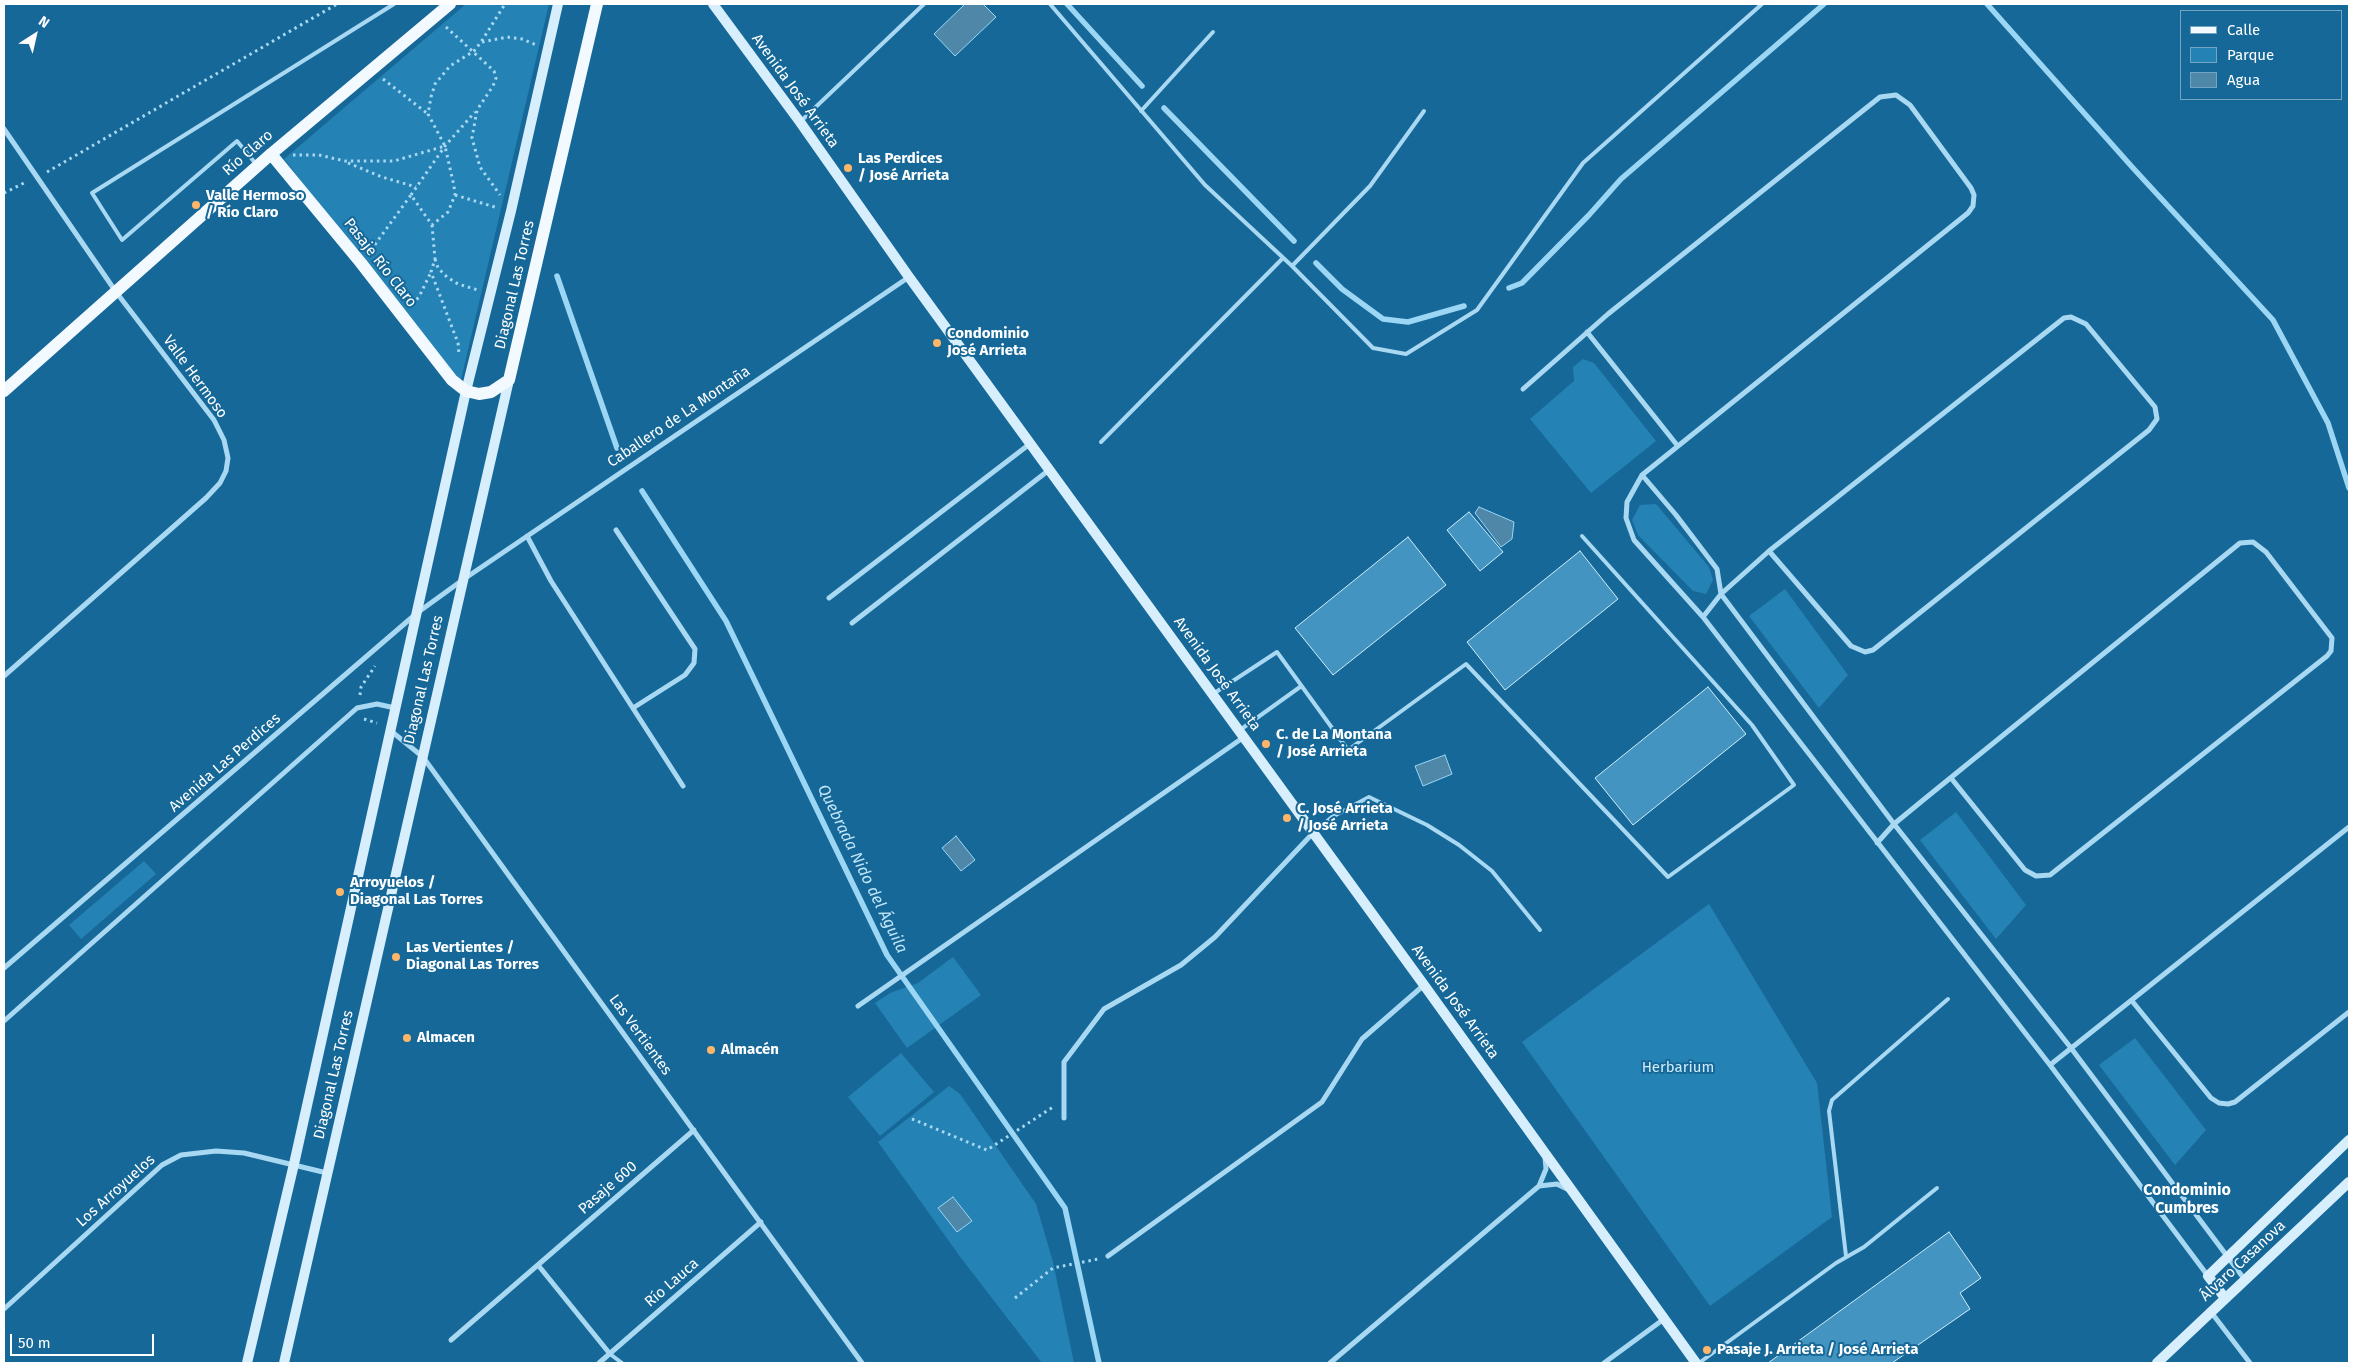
<!DOCTYPE html>
<meta charset="utf-8">
<style>
body{margin:0}
#map{position:relative;width:2353px;height:1367px;overflow:hidden;background:#166898;font-family:"Fira Sans",sans-serif}
canvas{display:block}
.frame{position:absolute;inset:0;border:5px solid #fff;pointer-events:none}
.legend{position:absolute;left:2180px;top:10px;width:162px;height:90px;box-sizing:border-box;background:#166898;border:1px solid #73a4c1;margin:0;padding:6px 9px;list-style:none;font-size:15px;color:#fff}
.legend li{display:flex;align-items:center;gap:10px;height:25px}
.legend b{width:25px;border:1px solid #73a4c1}
.north{position:absolute;left:10px;top:10px;width:50px;height:50px;-webkit-text-stroke:4px #166898;paint-order:stroke;rotate:35deg;font-size:14px;font-weight:700;line-height:20px;text-align:center;color:#fff}
.north::after{content:'';display:block;margin:auto;width:18px;height:22px;background:#fff;clip-path:polygon(50% 0,100% 100%,50% 72%,0 100%)}
.scale{position:absolute;left:10px;top:1334px;width:144px;height:22px;box-sizing:border-box;border:2px solid #fff;border-top:0;padding-left:6px;font-size:15px;line-height:18px;white-space:nowrap;color:#fff;-webkit-text-stroke:4px #166898;paint-order:stroke}
</style>
<div id="map">
<canvas width="2353" height="1367"></canvas>
<div class="frame"></div>
<ul class="legend">
<li><b style="height:6px;background:#f3faff"></b>Calle</li>
<li><b style="height:14px;background:#2582b4"></b>Parque</li>
<li><b style="height:14px;background:#4e87a7"></b>Agua</li>
</ul>
<div class="north">N</div>
<div class="scale">50 m</div>
</div>
<script>
const ctx = document.querySelector('canvas').getContext('2d');
ctx.lineJoin = 'round';
function paint(path, color) {
  ctx.fillStyle = color;
  ctx.fill(path, 'evenodd');
}
function shape(rows) {
  const path = new Path2D();
  for (const r of rows) {
    path.moveTo(r[0], r[1]);
    for (let i = 2; i < r.length; i += 2) path.lineTo(r[i], r[i + 1]);
  }
  return path;
}
function strokePath(path, color, width, dash) {
  ctx.strokeStyle = color;
  ctx.lineWidth = width;
  ctx.lineCap = dash ? 'butt' : 'round';
  ctx.setLineDash(dash || []);
  ctx.stroke(path);
}
function drawText(font, color, halo, rows, align = 'center') {
  ctx.font = font + ' "Fira Sans",sans-serif';
  ctx.lineWidth = 4;
  ctx.setLineDash([]);
  ctx.textBaseline = 'middle';
  ctx.strokeStyle = halo;
  ctx.fillStyle = color;
  for (const [text, x, y, turn = 0] of rows) {
    ctx.save();
    ctx.translate(x, y);
    ctx.rotate((+turn || 0) * Math.PI / 180);
    ctx.textAlign = isNaN(turn) ? turn : align;
    if (halo) ctx.strokeText(text, 0, 0);
    ctx.fillText(text, 0, 0);
    ctx.restore();
  }
}
const green = shape([
 [466,4,549,4,460,384,284,159],
 [1583,359,1594,363,1656,441,1591,493,1530,419,1574,381,1573,367],
 [1656,504,1709,567,1713,580,1706,594,1693,591,1638,535,1632,520,1640,505],
 [1785,589,1848,675,1819,708,1749,616],
 [1956,812,2026,905,1996,939,1920,840],
 [144,861,156,874,81,939,69,925],
 [1709,904,1817,1083,1832,1217,1710,1306,1522,1042],
 [953,957,981,995,907,1048,875,1003,890,993,918,983],
 [2135,1038,2206,1130,2175,1165,2099,1065],
 [901,1053,934,1092,880,1136,848,1097],
 [949,1086,960,1094,1036,1204,1053,1262,1074,1363,1042,1363,961,1258,878,1142]
]);
const water = shape([
 [965,4,983,4,996,17,955,56,934,34,965,4],
 [1479,507,1514,522,1512,539,1501,547,1475,513,1479,507],
 [1445,755,1452,774,1423,786,1415,766,1445,755],
 [956,836,975,860,961,871,942,848,956,836],
 [953,1197,972,1221,957,1232,938,1208,953,1197]
]);
const stream = shape([
 [1067,4,1142,86],
 [1987,4,2133,168,2273,320,2328,423,2349,488],
 [1164,108,1294,241],
 [1316,263,1342,289,1383,319,1408,322,1464,306],
 [557,276,617,448],
 [1509,288,1522,283,1589,215,1621,179,1824,4],
 [642,491,726,621,887,955,1065,1208,1099,1363]
]);
const building = shape([
 [1469,512,1503,552,1480,571,1447,530,1469,512],
 [1408,537,1446,585,1333,675,1295,628,1408,537],
 [1580,551,1618,599,1505,690,1467,642,1580,551],
 [1708,687,1746,734,1633,825,1595,778,1708,687],
 [1949,1232,1981,1278,1960,1293,1970,1309,1892,1363,1768,1363,1949,1232]
]);
const path = shape([
 [446,27,494,71,496,78,493,86,477,110,472,138,480,167,500,195],
 [482,42,507,37,522,39,536,45],
 [383,79,428,114],
 [293,155,319,155,345,161,394,161,445,146],
 [348,163,382,177,416,187],
 [47,172,337,4],
 [4,193,26,182],
 [411,195,445,146,475,112],
 [455,195,498,208],
 [432,225,435,259,431,272,458,343,459,354],
 [371,250,411,195,432,225,448,212,455,195,454,186,445,146,428,114,431,97,435,84,450,66,474,51,481,42,505,4],
 [435,259,438,268,447,277,458,284,478,290],
 [412,304,419,297,431,272],
 [360,695,361,687,375,666],
 [364,719,377,723],
 [912,1119,987,1150,1053,1107],
 [1015,1298,1053,1268,1098,1259]
]);
const lane = shape([
 [1050,4,1205,185,1292,266,1373,348,1406,354,1477,310,1583,163,1762,4],
 [1141,111,1213,32],
 [801,121,924,4],
 [256,164,237,141,122,240,92,193,394,4],
 [1292,266,1370,186,1424,111],
 [1101,442,1283,258],
 [1213,694,1277,652,1348,750,1466,664,1668,877,1794,785,1752,725,1582,536],
 [1240,730,1300,687],
 [1314,832,1332,817,1369,797,1427,825,1459,845,1492,871,1540,930],
 [1846,1256,1829,1111,1832,1100,1948,999],
 [610,1354,622,1363],
 [1699,1363,1836,1263,1864,1247,1937,1188]
]);
const street = shape([
 [4,129,116,292,214,420,224,440,228,458,226,471,220,483,206,498,4,676],
 [1587,332,1677,445],
 [1523,389,1608,314,1880,97,1896,95,1910,105,1971,188,1974,195,1973,206,1968,213,1642,475,1627,502,1626,518,1634,540,1703,617,2050,1065,2208,1276],
 [1642,475,1676,515,1717,569,1721,594,1894,824,2071,1048,2245,1280],
 [616,530,695,649,694,663,685,675,633,708],
 [527,536,551,581,683,786],
 [829,598,1031,443],
 [1703,617,1721,594,1769,551,2064,318,2071,317,2086,324,2155,407,2157,419,2149,430,1873,650,1865,652,1851,646,1769,551],
 [852,623,1049,470],
 [391,731,423,757,862,1363],
 [1877,843,1894,824,1922,801,2240,543,2253,542,2266,552,2332,638,2331,651,2327,656,2050,875,2036,876,2025,870,1951,778],
 [4,968,417,613,464,579,909,277],
 [2132,1001,2211,1098,2219,1103,2228,1104,2235,1102,2349,1012],
 [858,1006,1244,737],
 [4,1021,357,708,377,704,395,708],
 [2050,1065,2349,827],
 [1064,1118,1064,1062,1104,1009,1181,965,1215,937,1314,832],
 [1539,1186,1557,1184,1567,1189],
 [1108,1256,1322,1102,1362,1039,1424,985],
 [538,1265,610,1354],
 [4,1309,162,1165,181,1155,216,1151,244,1153,327,1173],
 [2211,1312,2250,1363],
 [451,1340,694,1130],
 [599,1363,761,1222],
 [1330,1363,1539,1186,1546,1169,1545,1157],
 [1604,1363,1664,1319]
]);
const secondary = shape([
 [713,4,800,122,909,277,1424,985,1696,1363],
 [2225,1298,2208,1276,2349,1140],
 [247,1363,294,1164,466,391,511,211,558,4],
 [284,1363,509,380],
 [2157,1363,2349,1182]
]);
const primary = shape([
 [271,154,361,263,452,380,466,391,479,394,491,392,509,380,597,4],
 [4,391,271,154,450,4]
]);
const markers = [
 [848,168,5,"#ffb669"],
 [196,205,5,"#ffb669"],
 [937,343,5,"#ffb669"],
 [1266,744,5,"#ffb669"],
 [1287,818,5,"#ffb669"],
 [340,892,5,"#ffb669"],
 [396,957,5,"#ffb669"],
 [407,1038,5,"#ffb669"],
 [711,1050,5,"#ffb669"],
 [1707,1350,5,"#ffb669"]
];
const streetNames = [
 ["Avenida José Arrieta",795,91,54],
 ["Río Claro",248,153,-41],
 ["Pasaje Río Claro",380,263,52],
 ["Diagonal Las Torres",515,285,-77],
 ["Valle Hermoso",195,377,54],
 ["Caballero de La Montaña",679,417,-34],
 ["Avenida José Arrieta",1217,674,54],
 ["Diagonal Las Torres",424,680,-77],
 ["Avenida Las Perdices",225,763,-41],
 ["Avenida José Arrieta",1455,1002,54],
 ["Las Vertientes",640,1035,54],
 ["Diagonal Las Torres",334,1075,-77],
 ["Pasaje 600",608,1188,-41],
 ["Los Arroyuelos",116,1191,-42],
 ["Álvaro Casanova",2243,1261,-43],
 ["Río Lauca",672,1283,-41]
];
const poiNames = [
 ["Las Perdices",858,159],
 ["/ José Arrieta",858,176],
 ["Valle Hermoso",206,196],
 ["/ Río Claro",206,213],
 ["Condominio",947,334],
 ["José Arrieta",947,351],
 ["C. de La Montana",1276,735],
 ["/ José Arrieta",1276,752],
 ["C. José Arrieta",1297,809],
 ["/ José Arrieta",1297,826],
 ["Arroyuelos /",350,883],
 ["Diagonal Las Torres",350,900],
 ["Las Vertientes /",406,948],
 ["Diagonal Las Torres",406,965],
 ["Almacen",417,1038],
 ["Almacén",721,1050],
 ["Pasaje J. Arrieta / José Arrieta",1717,1350]
];
const parkNames = [
 ["Herbarium",1678,1068]
];
const waterNames = [
 ["Quebrada Nido del Águila",862,869,64]
];
const neighbourhoodNames = [
 ["Condominio",2187,1191],
 ["Cumbres",2187,1209]
];
paint(green, '#2582b4');
paint(water, '#4e87a7');
strokePath(water, '#9bd6f4', 1);
strokePath(stream, '#9bd6f4', 5.5);
paint(building, '#4394c0');
strokePath(building, '#d0edfc', 1);
strokePath(path, '#a8d8f2', 3, [2.5, 4]);
strokePath(lane, '#a8d8f2', 4);
strokePath(street, '#a8d8f2', 5);
strokePath(secondary, '#d7eefc', 10);
strokePath(primary, '#f3faff', 12);
for (const [x, y, r, color] of markers) {
  const dot = new Path2D();
  dot.arc(x, y, r, 0, 2 * Math.PI);
  ctx.fillStyle = color;
  ctx.fill(dot);
  strokePath(dot, '#166898', 2);
}
drawText('15px', '#fff', '#166898', streetNames);
drawText('bold 15px', '#fff', '#166898', poiNames, 'left');
drawText('15px', '#d0edfc', '#166898', parkNames);
drawText('italic 16px', '#c0e6f9', '#166898', waterNames);
drawText('bold 16px', '#fff', '#166898', neighbourhoodNames);
</script>
